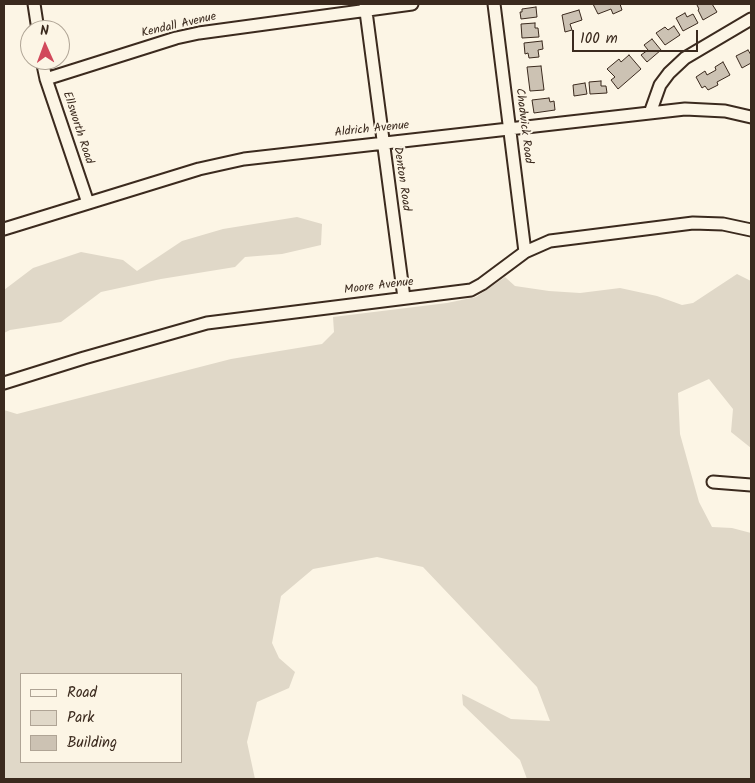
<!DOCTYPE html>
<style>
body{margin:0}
#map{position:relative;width:755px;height:783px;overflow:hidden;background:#fcf5e5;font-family:Kalam,sans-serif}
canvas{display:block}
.frame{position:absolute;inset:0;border:5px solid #3b2a1e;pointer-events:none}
.legend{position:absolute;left:20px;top:673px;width:162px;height:90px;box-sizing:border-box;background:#fcf5e5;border:1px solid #afa495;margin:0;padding:6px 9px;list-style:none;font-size:15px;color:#3b2a1e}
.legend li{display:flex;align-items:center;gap:10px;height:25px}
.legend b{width:25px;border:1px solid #afa495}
.north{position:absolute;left:20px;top:20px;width:50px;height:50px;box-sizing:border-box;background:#fcf5e5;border:1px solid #afa495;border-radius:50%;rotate:358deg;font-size:14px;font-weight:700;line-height:20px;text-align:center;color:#3b2a1e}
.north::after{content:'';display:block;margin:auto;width:18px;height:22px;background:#d1495b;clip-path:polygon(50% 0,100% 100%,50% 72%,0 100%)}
.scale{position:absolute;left:572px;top:30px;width:126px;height:22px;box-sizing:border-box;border:2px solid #3b2a1e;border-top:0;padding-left:6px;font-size:15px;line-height:18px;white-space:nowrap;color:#3b2a1e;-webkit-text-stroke:4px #fcf5e5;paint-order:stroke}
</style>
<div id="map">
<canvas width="755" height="783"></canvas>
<div class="frame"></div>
<ul class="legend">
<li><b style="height:6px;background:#fcf5e5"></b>Road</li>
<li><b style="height:14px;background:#e0d8c8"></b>Park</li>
<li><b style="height:14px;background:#ccc2b3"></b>Building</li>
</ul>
<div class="north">N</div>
<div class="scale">100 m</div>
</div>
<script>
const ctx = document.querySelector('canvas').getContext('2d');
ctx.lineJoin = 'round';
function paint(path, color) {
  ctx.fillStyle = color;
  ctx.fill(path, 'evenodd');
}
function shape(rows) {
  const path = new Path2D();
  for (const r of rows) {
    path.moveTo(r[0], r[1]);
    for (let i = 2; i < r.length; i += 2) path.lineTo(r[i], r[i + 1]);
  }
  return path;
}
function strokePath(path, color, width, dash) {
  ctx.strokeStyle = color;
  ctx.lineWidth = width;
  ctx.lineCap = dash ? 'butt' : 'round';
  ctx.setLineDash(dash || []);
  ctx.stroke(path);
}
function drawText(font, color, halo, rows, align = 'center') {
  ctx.font = font + ' Kalam,sans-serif';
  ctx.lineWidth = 4;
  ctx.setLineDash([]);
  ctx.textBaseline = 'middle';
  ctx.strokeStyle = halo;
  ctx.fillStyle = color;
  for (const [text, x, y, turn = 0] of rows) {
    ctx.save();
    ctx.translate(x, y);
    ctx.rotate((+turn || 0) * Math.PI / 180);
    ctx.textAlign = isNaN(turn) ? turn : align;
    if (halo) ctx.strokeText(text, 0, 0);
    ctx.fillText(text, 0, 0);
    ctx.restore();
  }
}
const green = shape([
 [297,217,322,224,321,245,282,254,245,257,235,267,161,279,101,292,61,322,10,330,4,333,4,290,33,268,81,252,123,260,137,271,182,241,223,229],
 [737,274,751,281,751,448,731,432,733,409,709,379,678,393,680,434,699,502,712,527,732,528,751,533,751,779,527,779,520,760,463,705,462,694,511,719,550,721,537,687,423,567,377,557,313,569,281,596,272,643,279,658,295,672,289,688,257,702,247,742,255,779,4,779,4,410,17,414,231,359,322,344,334,332,333,317,447,303,476,297,505,277,515,286,549,291,580,293,620,288,657,296,682,305,693,303],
 [21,674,181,674,181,762,21,762]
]);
const building = shape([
 [593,4,620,4,622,10,613,14,611,9,598,14,593,4],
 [698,4,712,4,717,12,703,20,698,10,699,9,697,5,698,4],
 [536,7,537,17,521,19,520,12,522,12,522,9,536,7],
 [579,10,582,20,570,24,572,30,565,32,562,15,579,10],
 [685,13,687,17,693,14,698,23,683,31,676,18,685,13],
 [535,23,535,28,538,28,539,37,522,38,521,24,535,23],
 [674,26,680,35,665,45,656,33,665,27,668,30,674,26],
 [652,39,661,50,647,62,641,55,648,50,644,45,652,39],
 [542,41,543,49,538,50,539,57,529,58,528,53,525,54,524,43,542,41],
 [748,50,751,55,751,63,742,68,736,56,748,50],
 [629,55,641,69,618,89,611,80,615,77,607,69,619,59,621,62,629,55],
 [723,62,730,75,717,82,718,85,708,90,705,86,702,88,696,77,705,71,707,75,716,70,715,67,723,62],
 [541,66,544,90,530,91,527,67,541,66],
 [601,81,601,86,606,86,607,93,590,94,589,82,601,81],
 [585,83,587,94,574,96,573,85,585,83],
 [549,98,550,102,554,101,555,110,534,113,532,100,549,98]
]);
const minor = shape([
 [34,4,38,30],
 [365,4,404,298],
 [494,4,525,252],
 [42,60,46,79,88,203],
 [46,79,176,38,199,33,412,4],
 [650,113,660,85,669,73,685,58,751,19],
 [4,229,199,169,244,159,685,109,725,111,751,117],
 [4,383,84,358,207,323,471,290,482,284,525,252,550,241,693,223,723,224,751,230],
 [713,482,751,485]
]);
const streetNames = [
 ["Kendall Avenue",179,26,-13],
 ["Chadwick Road",523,126,83],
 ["Ellsworth Road",77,128,72],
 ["Aldrich Avenue",372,130,-6],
 ["Denton Road",401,179,82],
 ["Moore Avenue",379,287,-7]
];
paint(green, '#e0d8c8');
paint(building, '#ccc2b3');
strokePath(building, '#3b2a1e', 1);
strokePath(minor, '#3b2a1e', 15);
strokePath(minor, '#fcf5e5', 11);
drawText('12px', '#3b2a1e', '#fcf5e5', streetNames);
</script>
